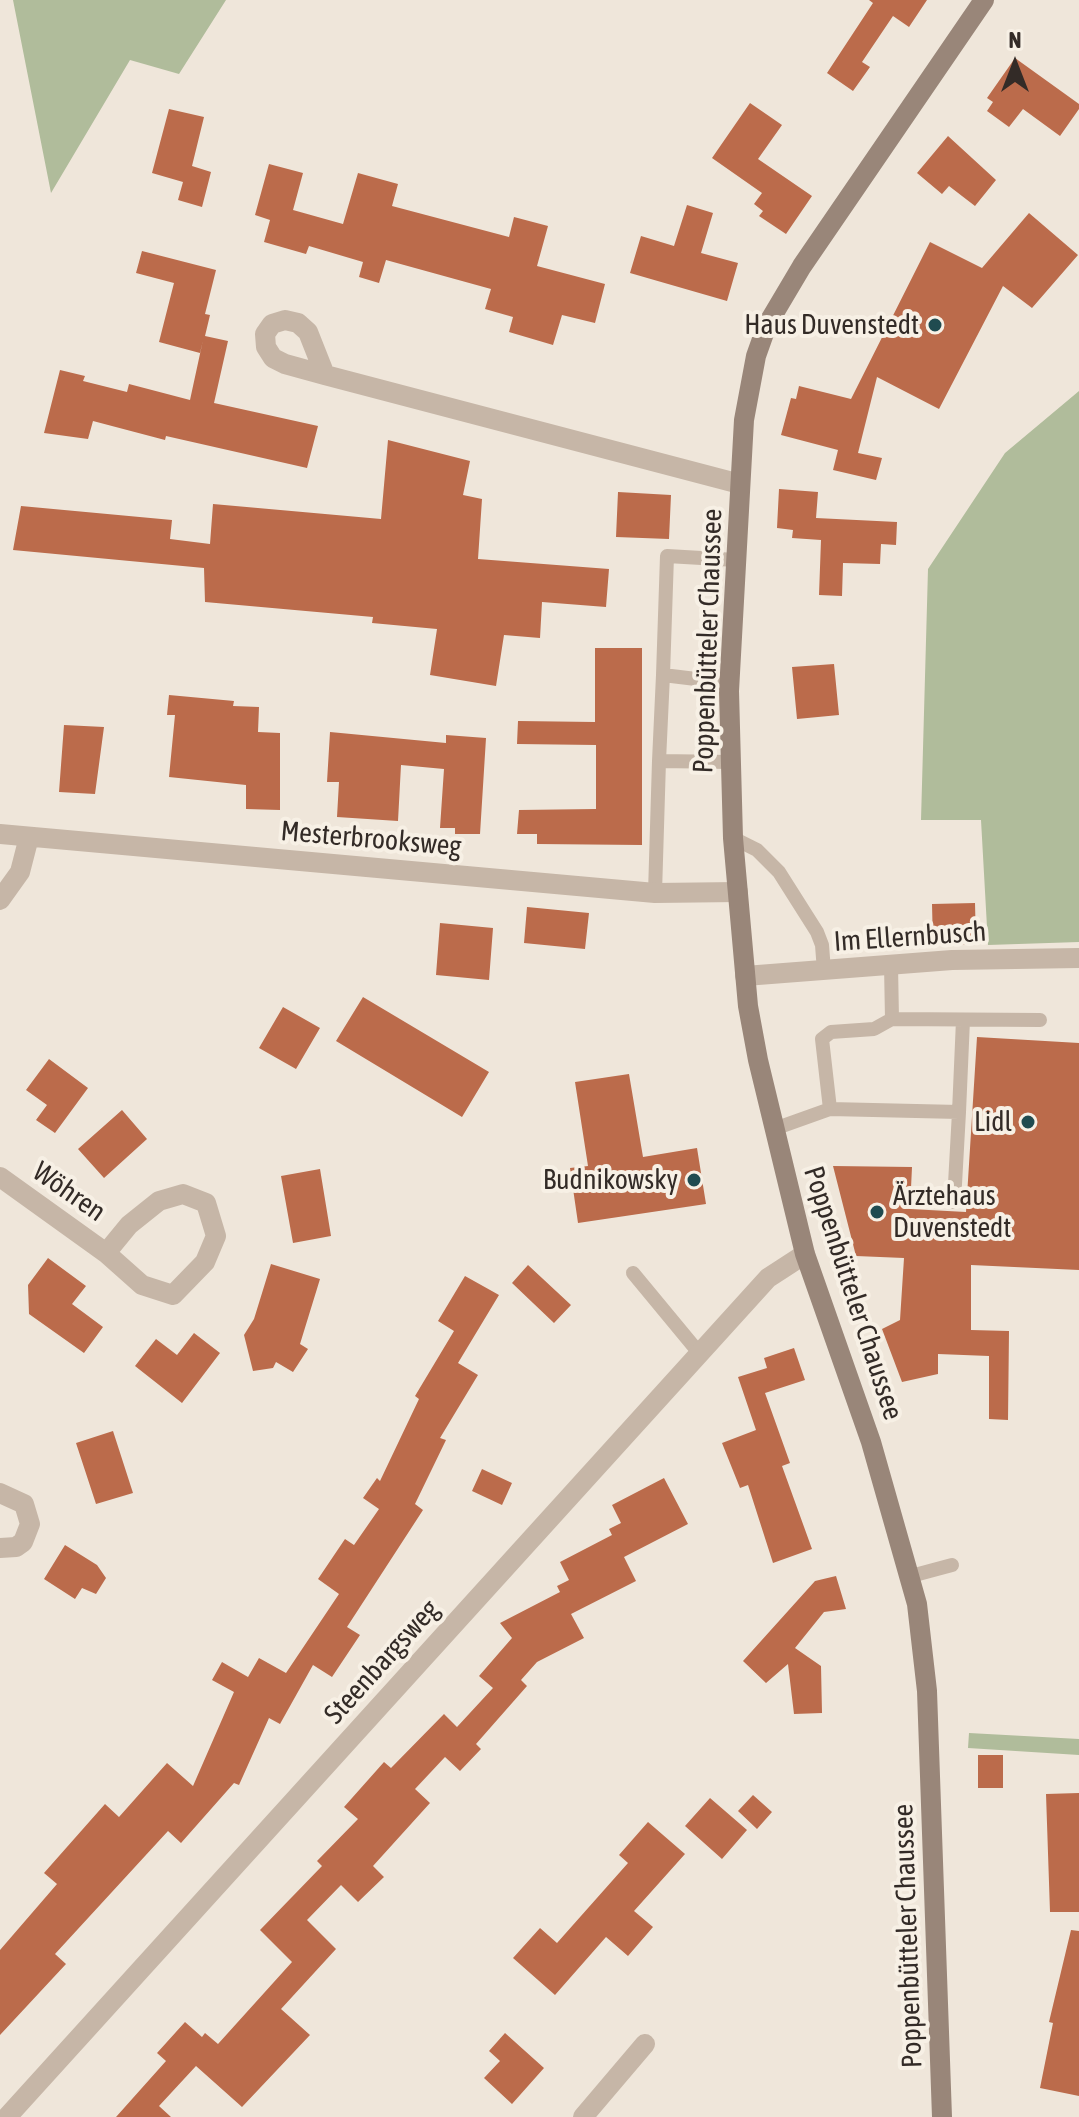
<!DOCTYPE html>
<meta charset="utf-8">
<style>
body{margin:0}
#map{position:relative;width:1079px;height:2117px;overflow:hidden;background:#efe6da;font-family:"Asap Condensed",sans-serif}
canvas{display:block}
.north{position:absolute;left:975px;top:24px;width:80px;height:80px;-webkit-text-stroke:6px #f7f0e5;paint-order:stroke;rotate:0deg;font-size:22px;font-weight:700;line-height:32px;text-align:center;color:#332b27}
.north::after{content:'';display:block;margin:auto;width:28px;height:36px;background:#332b27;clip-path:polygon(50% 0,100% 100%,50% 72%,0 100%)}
</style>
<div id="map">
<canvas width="1079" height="2117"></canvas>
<div class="north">N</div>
</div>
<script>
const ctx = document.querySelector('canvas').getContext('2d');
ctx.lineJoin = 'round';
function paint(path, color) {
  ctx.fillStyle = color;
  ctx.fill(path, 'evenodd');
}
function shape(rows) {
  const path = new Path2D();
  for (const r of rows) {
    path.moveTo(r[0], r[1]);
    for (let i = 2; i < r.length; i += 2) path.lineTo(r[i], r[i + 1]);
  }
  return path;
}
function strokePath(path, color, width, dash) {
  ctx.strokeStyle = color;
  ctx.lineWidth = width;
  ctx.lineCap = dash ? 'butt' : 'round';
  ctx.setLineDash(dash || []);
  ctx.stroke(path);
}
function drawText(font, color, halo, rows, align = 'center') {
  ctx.font = font + ' "Asap Condensed",sans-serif';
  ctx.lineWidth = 8;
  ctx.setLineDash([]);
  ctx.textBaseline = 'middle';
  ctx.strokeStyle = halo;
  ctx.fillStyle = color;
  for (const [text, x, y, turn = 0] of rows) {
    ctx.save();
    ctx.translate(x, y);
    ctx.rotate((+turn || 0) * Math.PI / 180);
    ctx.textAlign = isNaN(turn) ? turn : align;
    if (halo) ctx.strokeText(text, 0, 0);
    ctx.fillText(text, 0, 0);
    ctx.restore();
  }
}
const green = shape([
 [13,0,226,0,179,74,130,60,51,193],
 [1079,391,1079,942,988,945,981,820,921,820,928,569,1005,453],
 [969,1733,1079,1739,1079,1755,968,1748]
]);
const building = shape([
 [869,0,927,0,909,27,893,16,862,62,870,67,853,91,827,73,873,3],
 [1015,58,1079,104,1079,109,1060,136,1023,109,1009,127,987,111,993,102,987,98],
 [750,103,782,125,758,159,812,196,786,234,759,216,763,211,754,204,762,193,712,158],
 [169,109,204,117,192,166,211,172,202,207,178,200,183,182,152,173],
 [948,136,996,180,975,206,949,186,942,194,917,173],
 [269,164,303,173,293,210,343,224,358,173,398,184,392,206,509,237,514,217,548,226,537,266,605,284,595,323,562,315,553,345,509,332,513,317,485,309,491,289,386,260,379,283,359,277,363,262,309,246,306,254,264,242,270,220,255,215],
 [687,205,713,213,701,253,738,263,727,301,630,273,641,236,674,246],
 [1029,213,1078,255,1032,308,1003,286,939,409,877,377,858,453,882,458,876,480,833,470,838,450,781,435,791,398,796,399,799,386,851,399,930,242,982,268],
 [142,251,216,270,205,314,210,315,205,336,228,341,214,403,318,426,307,468,166,436,165,440,93,421,88,439,44,433,60,370,85,376,83,381,127,392,129,384,190,400,203,340,200,353,159,342,174,283,136,273],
 [388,440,470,461,463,495,482,499,478,559,609,569,606,607,542,602,540,638,504,635,496,686,430,675,437,629,372,623,373,617,205,602,204,568,13,550,21,506,172,520,170,539,210,544,213,504,381,519],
 [779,489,818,492,816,518,897,522,896,545,881,544,880,564,843,563,842,596,819,595,821,540,792,538,793,530,777,528],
 [618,492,671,495,669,539,616,537],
 [595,648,642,648,642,845,537,844,537,834,517,834,519,810,596,809,596,745,517,744,518,721,595,722],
 [834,664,839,715,797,719,792,667],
 [169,695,234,701,233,706,259,707,258,732,280,733,280,810,246,809,246,785,169,777,175,715,167,715],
 [64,725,104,727,95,794,59,792],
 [330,732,446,743,446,735,486,738,480,834,455,834,455,828,440,828,444,769,401,765,398,821,337,817,339,782,327,782],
 [975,903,976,944,933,945,932,904],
 [527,907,589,913,585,949,524,943],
 [440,923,493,928,489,980,436,975],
 [363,997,489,1072,462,1117,336,1041],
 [283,1007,320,1028,296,1069,259,1048],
 [977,1037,1079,1043,1079,1270,971,1265,971,1330,1009,1331,1008,1420,989,1419,989,1356,938,1354,938,1374,902,1382,882,1329,900,1320,904,1258,856,1256,833,1166,912,1167,910,1209,966,1212],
 [49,1059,88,1088,55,1133,36,1120,47,1105,26,1090],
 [629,1074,643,1157,697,1148,706,1204,578,1223,570,1168,588,1166,575,1082],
 [122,1110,147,1139,104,1178,78,1149],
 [320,1169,331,1236,293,1243,281,1176],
 [48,1258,86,1286,72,1304,103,1327,84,1353,29,1314,28,1285],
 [271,1264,320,1279,300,1344,308,1349,293,1372,276,1362,273,1368,253,1371,244,1335,254,1319],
 [528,1265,571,1305,554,1323,512,1283],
 [465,1276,499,1295,458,1363,478,1375,440,1438,446,1440,415,1504,423,1510,347,1627,360,1635,332,1677,313,1665,280,1724,269,1718,239,1785,234,1783,181,1843,168,1831,55,1954,66,1964,0,2035,0,1950,57,1884,44,1873,105,1804,119,1817,167,1763,193,1786,234,1692,212,1680,222,1662,248,1677,259,1658,286,1673,339,1594,318,1579,345,1539,354,1545,379,1509,363,1498,377,1478,380,1481,419,1399,415,1396,454,1331,438,1321],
 [194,1333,220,1353,182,1403,135,1366,156,1339,177,1355],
 [794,1348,805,1380,765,1393,790,1463,782,1466,812,1549,773,1563,748,1485,740,1488,722,1443,756,1430,738,1377,767,1368,764,1358],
 [113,1431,133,1493,96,1504,76,1443],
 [482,1469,512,1483,502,1505,472,1491],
 [664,1478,688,1524,624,1557,636,1581,571,1614,584,1638,537,1662,521,1680,527,1686,476,1744,481,1749,460,1771,445,1757,415,1789,430,1803,373,1866,384,1877,358,1902,341,1885,307,1920,336,1949,281,2009,310,2035,242,2107,196,2066,159,2106,171,2117,116,2117,166,2061,157,2053,185,2022,202,2037,205,2033,218,2044,292,1962,260,1930,322,1866,317,1861,358,1819,344,1807,384,1762,391,1768,444,1714,457,1727,493,1688,479,1676,512,1638,500,1623,560,1592,557,1586,569,1580,560,1562,612,1535,609,1529,621,1523,612,1505],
 [65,1545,97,1565,106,1578,96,1594,82,1588,75,1599,44,1579],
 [836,1576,846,1609,824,1612,795,1648,821,1666,822,1713,794,1714,788,1664,766,1683,743,1661,815,1581],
 [978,1755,1003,1755,1003,1788,978,1788],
 [1079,1793,1079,1912,1050,1912,1046,1794],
 [753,1795,772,1812,757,1829,738,1811],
 [710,1798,747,1830,722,1859,685,1826],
 [648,1822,685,1854,634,1911,653,1927,628,1956,606,1937,555,1995,513,1958,540,1928,557,1943,628,1863,619,1855],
 [1071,1930,1079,1931,1079,2096,1040,2088,1053,2023,1049,2022],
 [505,2033,544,2068,512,2104,484,2078,500,2061,489,2051]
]);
const service = shape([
 [663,675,667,556,736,560],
 [729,683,663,675,659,761,731,762],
 [733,838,757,850,779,872,817,932,822,945,824,971],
 [655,893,659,761],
 [891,965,892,1019,1040,1020],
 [830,1109,822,1039,831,1032,874,1029,892,1019],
 [959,1112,963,1020],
 [774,1129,830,1109,959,1112,954,1202],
 [633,1273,700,1354],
 [911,1576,952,1565]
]);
const minor = shape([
 [325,375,308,332,298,323,285,320,272,324,265,334,266,347,273,358,285,364,325,375,740,484],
 [0,834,655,893,738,892],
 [0,900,20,872,29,837],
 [745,976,952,960,1079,958],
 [0,1177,106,1253,142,1285,173,1295,205,1262,216,1236,206,1203,183,1194,159,1201,129,1225,106,1253],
 [0,1493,24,1504,30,1524,23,1542,16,1547,0,1548],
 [7,2117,768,1278,805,1254],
 [583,2117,645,2044]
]);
const secondary = shape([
 [942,2117,927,1691,917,1604,871,1442,805,1254,758,1060,748,1006,733,838,729,691,744,420,756,356,767,325,802,266,984,0]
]);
const markers = [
 [935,325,8,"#204b50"],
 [1028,1122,8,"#204b50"],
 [694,1180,8,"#204b50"],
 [877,1212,8,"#204b50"]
];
const poiNames = [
 ["Haus Duvenstedt",919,325],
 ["Lidl",1012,1122],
 ["Budnikowsky",678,1180],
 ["Ärztehaus",893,1196,"left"],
 ["Duvenstedt",893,1228,"left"]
];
const streetNames = [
 ["Poppenbütteler Chaussee",708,641,-88],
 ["Mesterbrooksweg",371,839,5],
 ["Im Ellernbusch",910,937,-4],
 ["Wöhren",69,1192,35],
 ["Poppenbütteler Chaussee",853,1293,72],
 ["Steenbargsweg",382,1662,-48],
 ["Poppenbütteler Chaussee",908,1936,-92]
];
paint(green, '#b0bc9b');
paint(building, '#bb6b4b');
strokePath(service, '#c6b6a7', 14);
strokePath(minor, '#c6b6a7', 20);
strokePath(secondary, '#998679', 20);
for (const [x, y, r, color] of markers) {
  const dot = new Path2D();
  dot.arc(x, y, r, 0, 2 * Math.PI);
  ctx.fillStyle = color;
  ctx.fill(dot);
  strokePath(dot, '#f7f0e5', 3);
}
drawText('28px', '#332b27', '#f7f0e5', poiNames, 'right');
drawText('28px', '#332b27', '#f7f0e5', streetNames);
</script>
